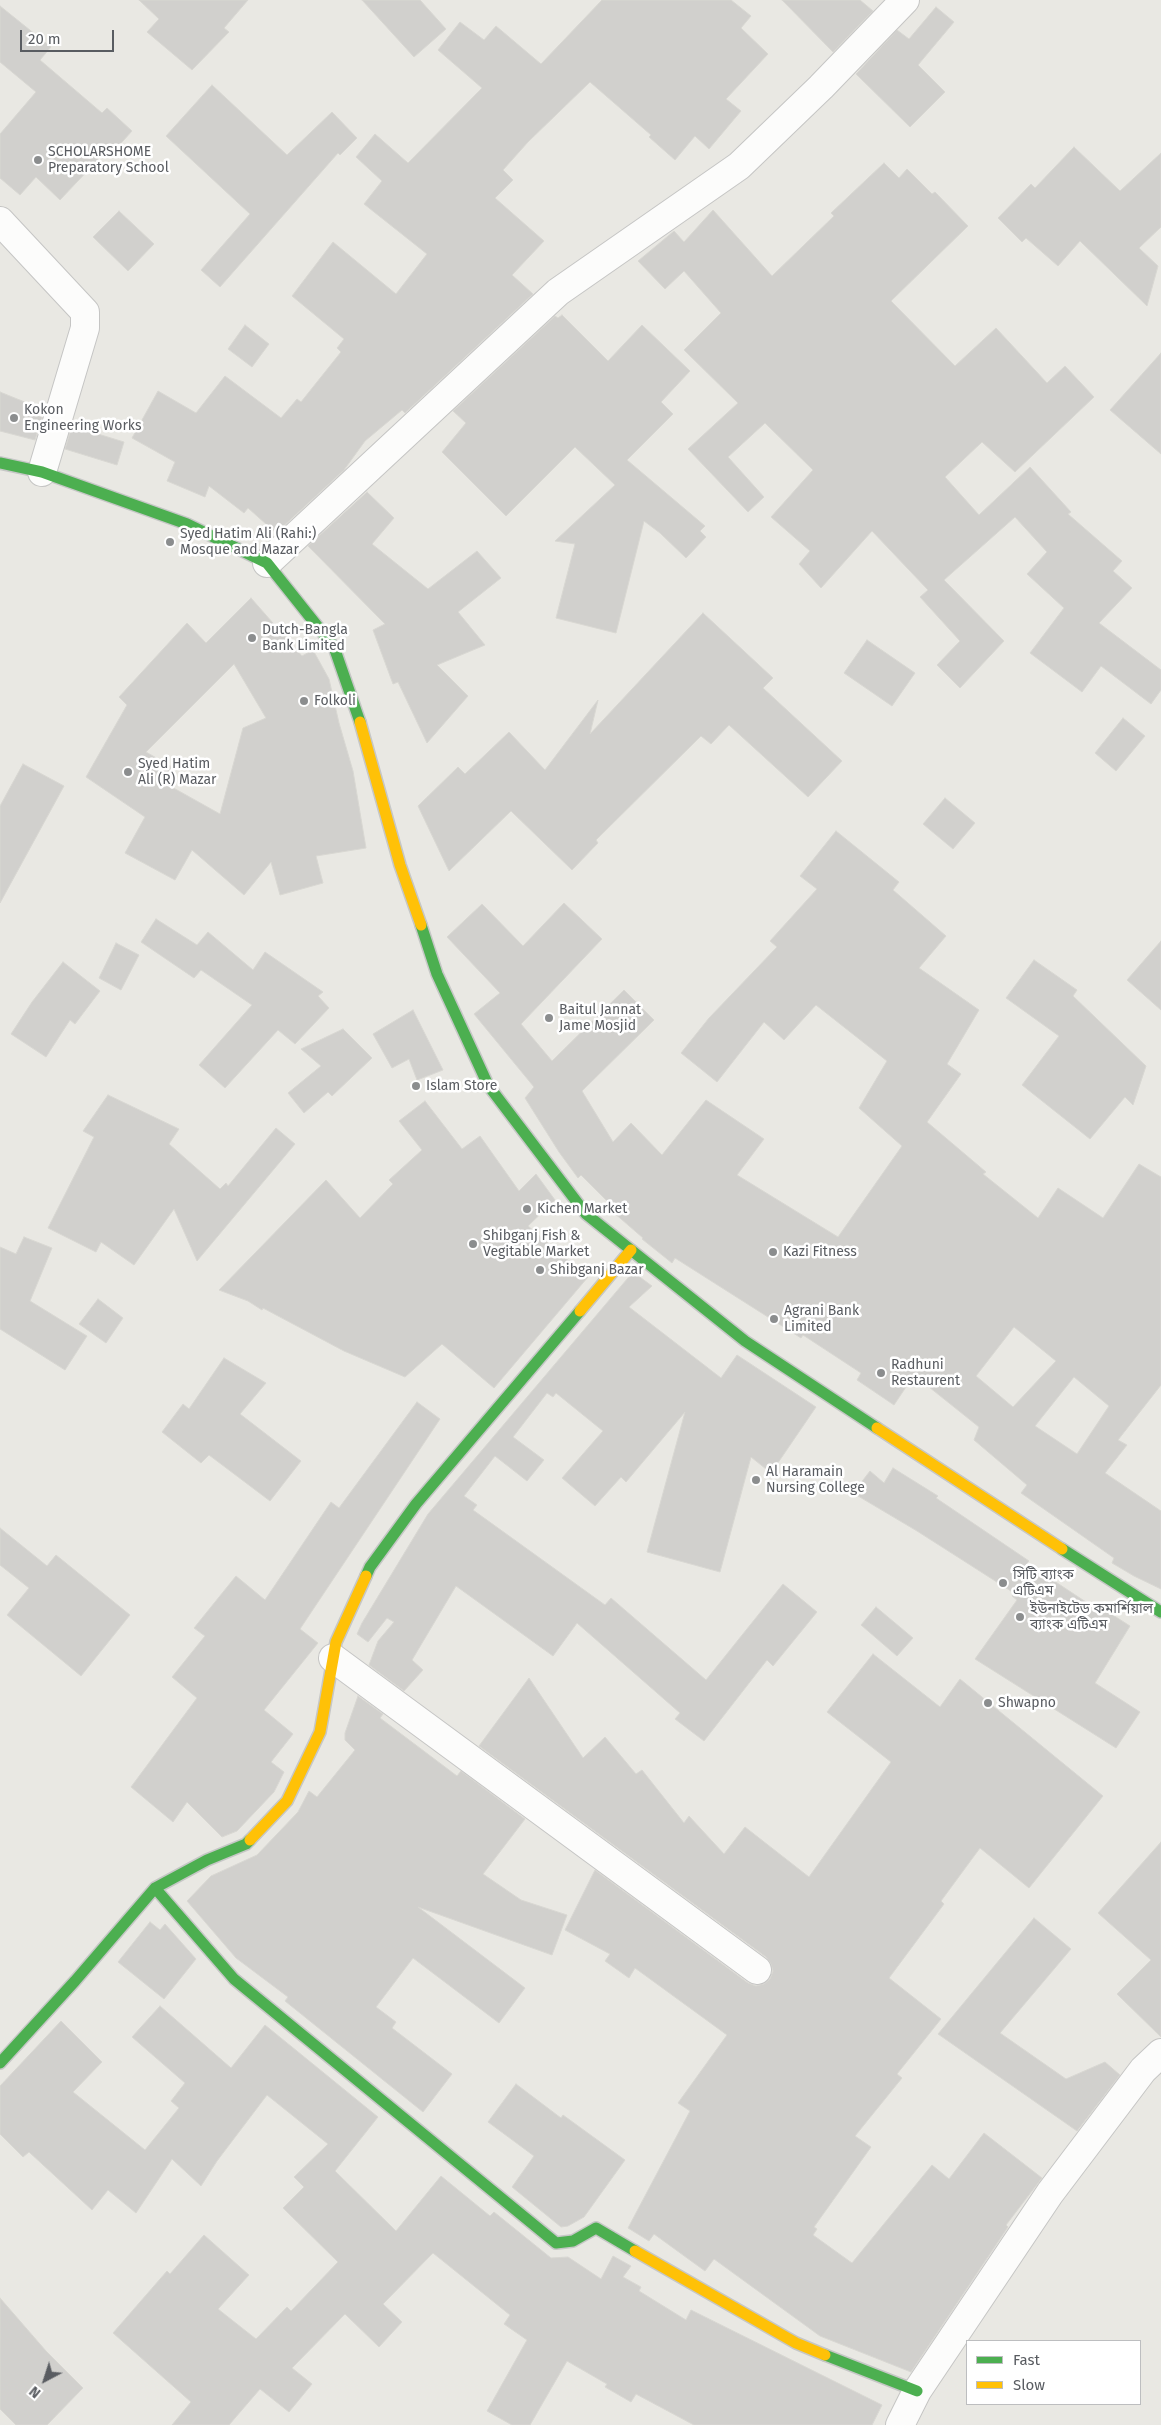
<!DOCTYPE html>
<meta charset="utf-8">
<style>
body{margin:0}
#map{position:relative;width:1161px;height:2425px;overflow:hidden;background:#e9e8e3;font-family:"Fira Sans",sans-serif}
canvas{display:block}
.legend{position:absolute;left:966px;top:2340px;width:175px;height:65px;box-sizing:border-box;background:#fff;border:1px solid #bdbec0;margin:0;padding:6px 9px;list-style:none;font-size:15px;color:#595c61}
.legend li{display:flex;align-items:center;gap:10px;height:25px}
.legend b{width:25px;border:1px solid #bdbec0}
.north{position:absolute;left:20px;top:2355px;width:50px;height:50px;-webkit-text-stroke:4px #fff;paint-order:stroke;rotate:220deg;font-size:14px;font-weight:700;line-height:20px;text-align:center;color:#595c61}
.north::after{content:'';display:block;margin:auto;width:18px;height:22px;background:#595c61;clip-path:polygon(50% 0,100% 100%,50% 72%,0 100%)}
.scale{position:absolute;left:20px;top:30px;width:94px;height:22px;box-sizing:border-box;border:2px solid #595c61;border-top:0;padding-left:6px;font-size:15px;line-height:18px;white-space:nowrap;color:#595c61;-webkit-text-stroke:4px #fff;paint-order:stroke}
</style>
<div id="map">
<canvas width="1161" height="2425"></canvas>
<ul class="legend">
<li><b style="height:6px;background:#4caf50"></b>Fast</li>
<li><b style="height:6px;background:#ffc107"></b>Slow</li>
</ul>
<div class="north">N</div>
<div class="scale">20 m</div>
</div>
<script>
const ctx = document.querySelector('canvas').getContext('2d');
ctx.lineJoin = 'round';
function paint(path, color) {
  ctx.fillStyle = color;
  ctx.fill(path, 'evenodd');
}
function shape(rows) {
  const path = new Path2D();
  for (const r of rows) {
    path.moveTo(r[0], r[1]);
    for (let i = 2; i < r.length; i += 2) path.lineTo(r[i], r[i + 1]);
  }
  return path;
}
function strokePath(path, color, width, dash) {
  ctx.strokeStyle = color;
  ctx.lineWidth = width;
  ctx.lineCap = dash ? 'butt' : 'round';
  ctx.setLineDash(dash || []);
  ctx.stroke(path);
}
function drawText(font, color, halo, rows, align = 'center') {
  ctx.font = font + ' "Fira Sans","Noto Sans Bengali",sans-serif';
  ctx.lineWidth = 5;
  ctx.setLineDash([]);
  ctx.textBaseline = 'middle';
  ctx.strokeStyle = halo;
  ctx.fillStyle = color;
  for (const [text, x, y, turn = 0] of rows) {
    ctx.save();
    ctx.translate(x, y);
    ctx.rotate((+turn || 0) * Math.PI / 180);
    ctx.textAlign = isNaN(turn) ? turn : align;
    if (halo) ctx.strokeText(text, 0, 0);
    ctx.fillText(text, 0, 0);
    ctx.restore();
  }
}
const building = shape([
 [139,0,248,0,224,28,229,32,192,70,147,32,159,19,139,0],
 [362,0,420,0,446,29,414,57,362,0],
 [602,0,731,0,751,16,741,28,768,54,726,99,741,111,709,149,695,136,675,160,649,137,651,135,590,82,528,142,503,170,513,180,495,198,544,241,512,275,533,294,405,413,402,410,365,441,344,470,276,533,248,508,244,513,209,486,205,497,167,481,175,462,132,438,158,391,196,413,225,376,281,418,297,399,301,402,341,352,337,348,344,339,292,296,333,242,396,294,427,254,364,204,382,181,356,157,375,134,408,163,482,88,438,50,460,22,484,40,496,26,541,64,602,0],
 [782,0,860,0,873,11,833,52,782,0],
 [0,6,51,47,40,60,102,113,107,108,132,131,114,151,110,147,60,200,36,177,20,195,0,178,0,134,36,92,0,62,0,6],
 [936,7,954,22,918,65,945,92,910,127,856,74,897,30,909,39,936,7],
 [212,85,287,155,332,112,357,138,340,155,338,153,220,287,201,270,250,214,166,136,212,85],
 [1074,147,1120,191,1161,153,1161,227,1139,248,1158,266,1147,306,1080,241,1058,266,1026,238,1022,242,998,218,1031,184,1035,188,1074,147],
 [884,163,899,178,907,169,932,194,935,192,968,226,891,301,955,366,996,328,1047,383,1065,366,1094,397,1015,472,982,442,945,477,979,515,1030,467,1071,512,1068,514,1122,561,1113,571,1132,588,1099,623,1161,670,1161,690,1151,704,1101,666,1082,692,1030,653,1064,608,1027,574,1047,552,1015,517,944,580,1004,641,960,688,937,665,960,641,920,597,928,590,872,531,821,588,799,564,810,551,771,517,813,470,765,423,728,457,764,497,748,512,688,449,738,403,684,350,721,313,684,271,665,289,638,261,674,231,684,242,713,210,772,276,834,216,831,213,884,163],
 [119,211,154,244,128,271,93,237,119,211],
 [562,315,608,361,642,325,690,371,661,402,673,414,627,460,705,526,700,531,706,537,686,558,660,533,644,521,616,633,556,618,575,544,555,541,615,485,575,447,506,516,442,452,466,423,453,411,555,316,558,318,562,315],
 [245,325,269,344,252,367,228,349,245,325],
 [1161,353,1161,454,1110,410,1161,353],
 [0,392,32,405,29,413,42,417,35,440,0,431,0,392],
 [72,426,124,442,117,465,65,449,72,426],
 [367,492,394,518,372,544,428,589,477,551,501,578,458,612,485,645,437,665,468,696,427,743,398,682,393,684,373,630,385,624,308,546,367,492],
 [251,598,302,656,313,650,329,679,339,723,353,771,366,848,316,856,323,883,280,895,271,862,244,895,192,850,175,880,125,853,145,817,86,777,127,705,119,697,187,623,206,643,251,598],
 [234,664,266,718,243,728,220,814,161,781,172,767,146,752,234,664],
 [703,613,773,678,763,688,842,761,808,797,729,725,711,744,701,736,596,840,598,843,572,870,511,811,449,871,418,806,458,767,465,774,509,732,545,770,598,700,590,734,703,613],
 [867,640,915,673,892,706,844,673,867,640],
 [1123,718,1145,736,1116,771,1095,753,1123,718],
 [23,764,64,786,0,903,0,806,23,764],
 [945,798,975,823,953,849,923,824,945,798],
 [836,831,899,882,893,890,946,936,919,968,979,1010,947,1064,961,1074,927,1122,986,1172,983,1174,1038,1218,1058,1188,1103,1218,1139,1164,1161,1177,1161,1385,1118,1440,1127,1445,1105,1473,1161,1511,1161,1589,1134,1576,1112,1563,1114,1558,1021,1493,1027,1485,974,1440,979,1427,914,1375,894,1405,857,1380,861,1373,803,1335,801,1338,675,1258,672,1263,642,1239,643,1238,613,1212,615,1209,581,1175,578,1178,559,1152,525,1098,534,1087,474,1014,500,993,447,937,482,904,523,946,564,903,602,939,521,1024,552,1061,624,990,654,1020,582,1091,613,1142,631,1123,662,1155,706,1100,764,1139,737,1175,838,1237,902,1146,859,1108,887,1061,816,1005,784,1040,764,1022,717,1082,681,1053,709,1018,777,947,770,941,817,889,800,876,836,831],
 [1014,1327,1056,1361,1013,1407,976,1376,1014,1327],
 [1074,1377,1109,1406,1077,1454,1035,1426,1074,1377],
 [156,919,197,945,208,932,253,970,265,952,323,992,318,996,329,1008,295,1044,278,1030,225,1088,199,1065,252,1005,201,970,194,978,141,942,156,919],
 [1161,941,1161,1010,1127,980,1161,941],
 [116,943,139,955,121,990,99,978,116,943],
 [1034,960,1077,990,1073,996,1146,1066,1133,1105,1125,1097,1090,1139,1022,1085,1059,1036,1006,998,1034,960],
 [63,962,100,991,75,1024,70,1020,46,1057,11,1034,32,1002,63,962],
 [413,1010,443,1070,417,1080,409,1059,392,1068,373,1034,413,1010],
 [343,1029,372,1058,332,1096,328,1092,304,1113,288,1093,321,1066,301,1049,343,1029],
 [108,1095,179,1129,169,1144,220,1189,226,1183,228,1186,276,1128,295,1144,197,1261,174,1209,134,1265,101,1242,96,1252,48,1228,94,1137,83,1131,108,1095],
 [425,1101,462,1149,480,1136,519,1191,536,1174,555,1200,528,1226,588,1277,494,1388,442,1344,405,1377,344,1351,263,1308,262,1310,248,1301,219,1290,326,1180,360,1218,393,1184,389,1180,422,1150,399,1121,425,1101],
 [24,1237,52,1248,30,1301,87,1336,65,1370,0,1329,0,1247,16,1254,24,1237],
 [633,1272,652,1286,629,1307,721,1378,737,1355,816,1407,771,1473,751,1457,720,1572,647,1552,685,1412,626,1482,621,1477,595,1506,562,1478,603,1431,556,1393,553,1397,547,1393,513,1437,544,1460,527,1481,495,1456,464,1496,477,1505,473,1510,605,1605,611,1598,706,1680,783,1584,817,1612,773,1666,767,1660,704,1741,675,1719,680,1713,577,1623,553,1656,456,1586,412,1660,423,1670,404,1691,369,1665,378,1641,394,1622,387,1618,368,1642,357,1634,362,1623,428,1514,633,1272],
 [98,1299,123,1318,106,1343,79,1324,98,1299],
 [224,1358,266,1383,240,1414,301,1461,270,1501,209,1455,201,1463,162,1432,183,1404,189,1409,224,1358],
 [417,1402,440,1419,300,1629,318,1643,264,1710,293,1734,271,1762,284,1772,274,1792,237,1831,222,1837,187,1802,173,1822,131,1787,197,1698,172,1677,205,1636,194,1628,236,1576,265,1600,331,1502,339,1508,417,1402],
 [893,1468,938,1496,936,1498,1029,1561,1027,1563,1092,1606,1094,1603,1130,1626,1095,1683,1140,1712,1116,1748,975,1659,1017,1600,1012,1596,1014,1593,917,1531,853,1493,870,1471,884,1483,893,1468],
 [0,1528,47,1566,56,1555,130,1615,81,1676,7,1615,29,1588,0,1565,0,1528],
 [876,1607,913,1638,897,1656,861,1625,876,1607],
 [873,1654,940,1707,960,1679,1103,1796,1029,1888,980,1848,941,1901,944,1904,889,1978,941,2019,897,2074,902,2078,855,2136,871,2147,814,2227,817,2229,813,2235,852,2263,932,2165,949,2179,984,2133,1042,2178,1006,2225,1008,2227,911,2372,820,2336,714,2259,705,2271,654,2234,649,2241,628,2228,690,2111,678,2103,727,2035,635,1968,629,1978,605,1961,610,1954,565,1930,595,1870,748,1983,756,1986,764,1984,770,1979,773,1971,771,1964,766,1957,479,1746,529,1678,583,1758,605,1737,636,1774,642,1770,684,1823,689,1816,724,1854,745,1827,809,1877,891,1762,827,1712,873,1654],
 [358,1696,383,1714,380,1718,457,1776,461,1771,525,1819,483,1874,521,1900,567,1915,552,1955,418,1907,525,1988,499,2023,413,1958,376,2007,396,2022,392,2028,452,2074,423,2112,285,2001,288,1997,236,1958,187,1901,211,1876,257,1855,298,1812,309,1791,317,1797,355,1750,345,1740,345,1733,358,1696],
 [1161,1842,1161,2037,1117,1994,1151,1960,1098,1913,1161,1842],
 [1034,1918,1071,1949,1000,2033,1066,2079,1105,2062,1120,2075,1077,2131,938,2034,1034,1918],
 [150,1922,160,1930,165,1924,196,1959,164,1999,118,1962,150,1922],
 [160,2006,231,2068,265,2025,378,2117,335,2171,396,2231,441,2176,490,2216,494,2212,551,2258,568,2257,601,2279,613,2256,631,2266,623,2277,641,2287,639,2291,686,2320,691,2310,882,2405,872,2425,694,2425,636,2394,631,2402,605,2387,607,2384,567,2361,530,2425,512,2425,487,2411,527,2340,504,2324,510,2315,433,2253,383,2304,402,2322,379,2347,345,2314,292,2368,312,2384,289,2412,260,2389,229,2425,172,2425,191,2402,113,2333,167,2271,170,2274,204,2235,249,2275,218,2309,256,2339,287,2307,291,2311,338,2262,283,2208,304,2187,294,2177,328,2144,267,2095,217,2161,201,2186,172,2159,136,2213,108,2190,92,2210,29,2152,23,2157,0,2134,0,2086,61,2021,102,2062,73,2092,145,2150,179,2108,171,2101,185,2083,132,2037,160,2006],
 [516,2084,561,2118,563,2115,625,2160,584,2217,568,2226,561,2227,512,2187,534,2156,488,2122,516,2084],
 [0,2298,46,2351,83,2388,47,2425,16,2425,0,2409,0,2298]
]);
const street = shape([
 [0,221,85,312,85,328,42,472],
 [267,563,558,292,739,166,821,87,905,0],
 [333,1658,757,1970],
 [900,2425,917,2391,1050,2193,1143,2070,1161,2053]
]);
const fast = shape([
 [0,463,42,472,187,524,267,563,334,647,360,722],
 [421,925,437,974,488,1085,586,1214,745,1341,877,1428],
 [1062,1549,1161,1612],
 [366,1576,370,1567,416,1504,580,1311],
 [155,1888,234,1979,556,2243,573,2241,596,2228,635,2251],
 [0,2063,75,1981,155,1888,207,1860,246,1844,250,1840],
 [825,2355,917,2391]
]);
const slow = shape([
 [360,722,400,865,421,925],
 [580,1311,631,1250],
 [877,1428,1062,1549],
 [250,1840,287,1801,320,1732,336,1642,366,1576],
 [635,2251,796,2343,825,2355]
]);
const markers = [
 [38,160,5,"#8b8d8e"],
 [14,418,5,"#8b8d8e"],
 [170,542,5,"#8b8d8e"],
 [252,638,5,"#8b8d8e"],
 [304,701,5,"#8b8d8e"],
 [128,772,5,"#8b8d8e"],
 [549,1018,5,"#8b8d8e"],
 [416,1086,5,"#8b8d8e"],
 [527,1209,5,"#8b8d8e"],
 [473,1244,5,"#8b8d8e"],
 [773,1252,5,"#8b8d8e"],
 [540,1270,5,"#8b8d8e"],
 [774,1319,5,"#8b8d8e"],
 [881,1373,5,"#8b8d8e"],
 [756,1480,5,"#8b8d8e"],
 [1003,1583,5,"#8b8d8e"],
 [1020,1617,5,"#8b8d8e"],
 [988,1703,5,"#8b8d8e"]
];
const poiNames = [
 ["SCHOLARSHOME",48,152],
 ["Preparatory School",48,168],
 ["Kokon",24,410],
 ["Engineering Works",24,426],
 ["Syed Hatim Ali (Rahi:)",180,534],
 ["Mosque and Mazar",180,550],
 ["Dutch-Bangla",262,630],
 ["Bank Limited",262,646],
 ["Folkoli",314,701],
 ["Syed Hatim",138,764],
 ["Ali (R) Mazar",138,780],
 ["Baitul Jannat",559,1010],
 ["Jame Mosjid",559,1026],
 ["Islam Store",426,1086],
 ["Kichen Market",537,1209],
 ["Shibganj Fish &",483,1236],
 ["Vegitable Market",483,1252],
 ["Kazi Fitness",783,1252],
 ["Shibganj Bazar",550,1270],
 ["Agrani Bank",784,1311],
 ["Limited",784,1327],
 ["Radhuni",891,1365],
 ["Restaurent",891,1381],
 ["Al Haramain",766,1472],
 ["Nursing College",766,1488],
 ["সিটি ব্যাংক",1013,1575],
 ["এটিএম",1013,1591],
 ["ইউনাইটেড কমার্শিয়াল",1030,1609],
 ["ব্যাংক এটিএম",1030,1625],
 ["Shwapno",998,1703]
];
paint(building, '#d1d0cd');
strokePath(building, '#d8d7d2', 1);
strokePath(street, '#c5c5c4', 30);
strokePath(fast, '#c6c7c6', 14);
strokePath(slow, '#c6c7c6', 14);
strokePath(street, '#fcfcfb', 28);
strokePath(fast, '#4caf50', 11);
strokePath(slow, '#ffc107', 11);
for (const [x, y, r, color] of markers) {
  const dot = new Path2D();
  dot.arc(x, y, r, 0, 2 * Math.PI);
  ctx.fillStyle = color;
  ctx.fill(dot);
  strokePath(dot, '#fff', 2);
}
drawText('14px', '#595c61', '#fff', poiNames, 'left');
</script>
